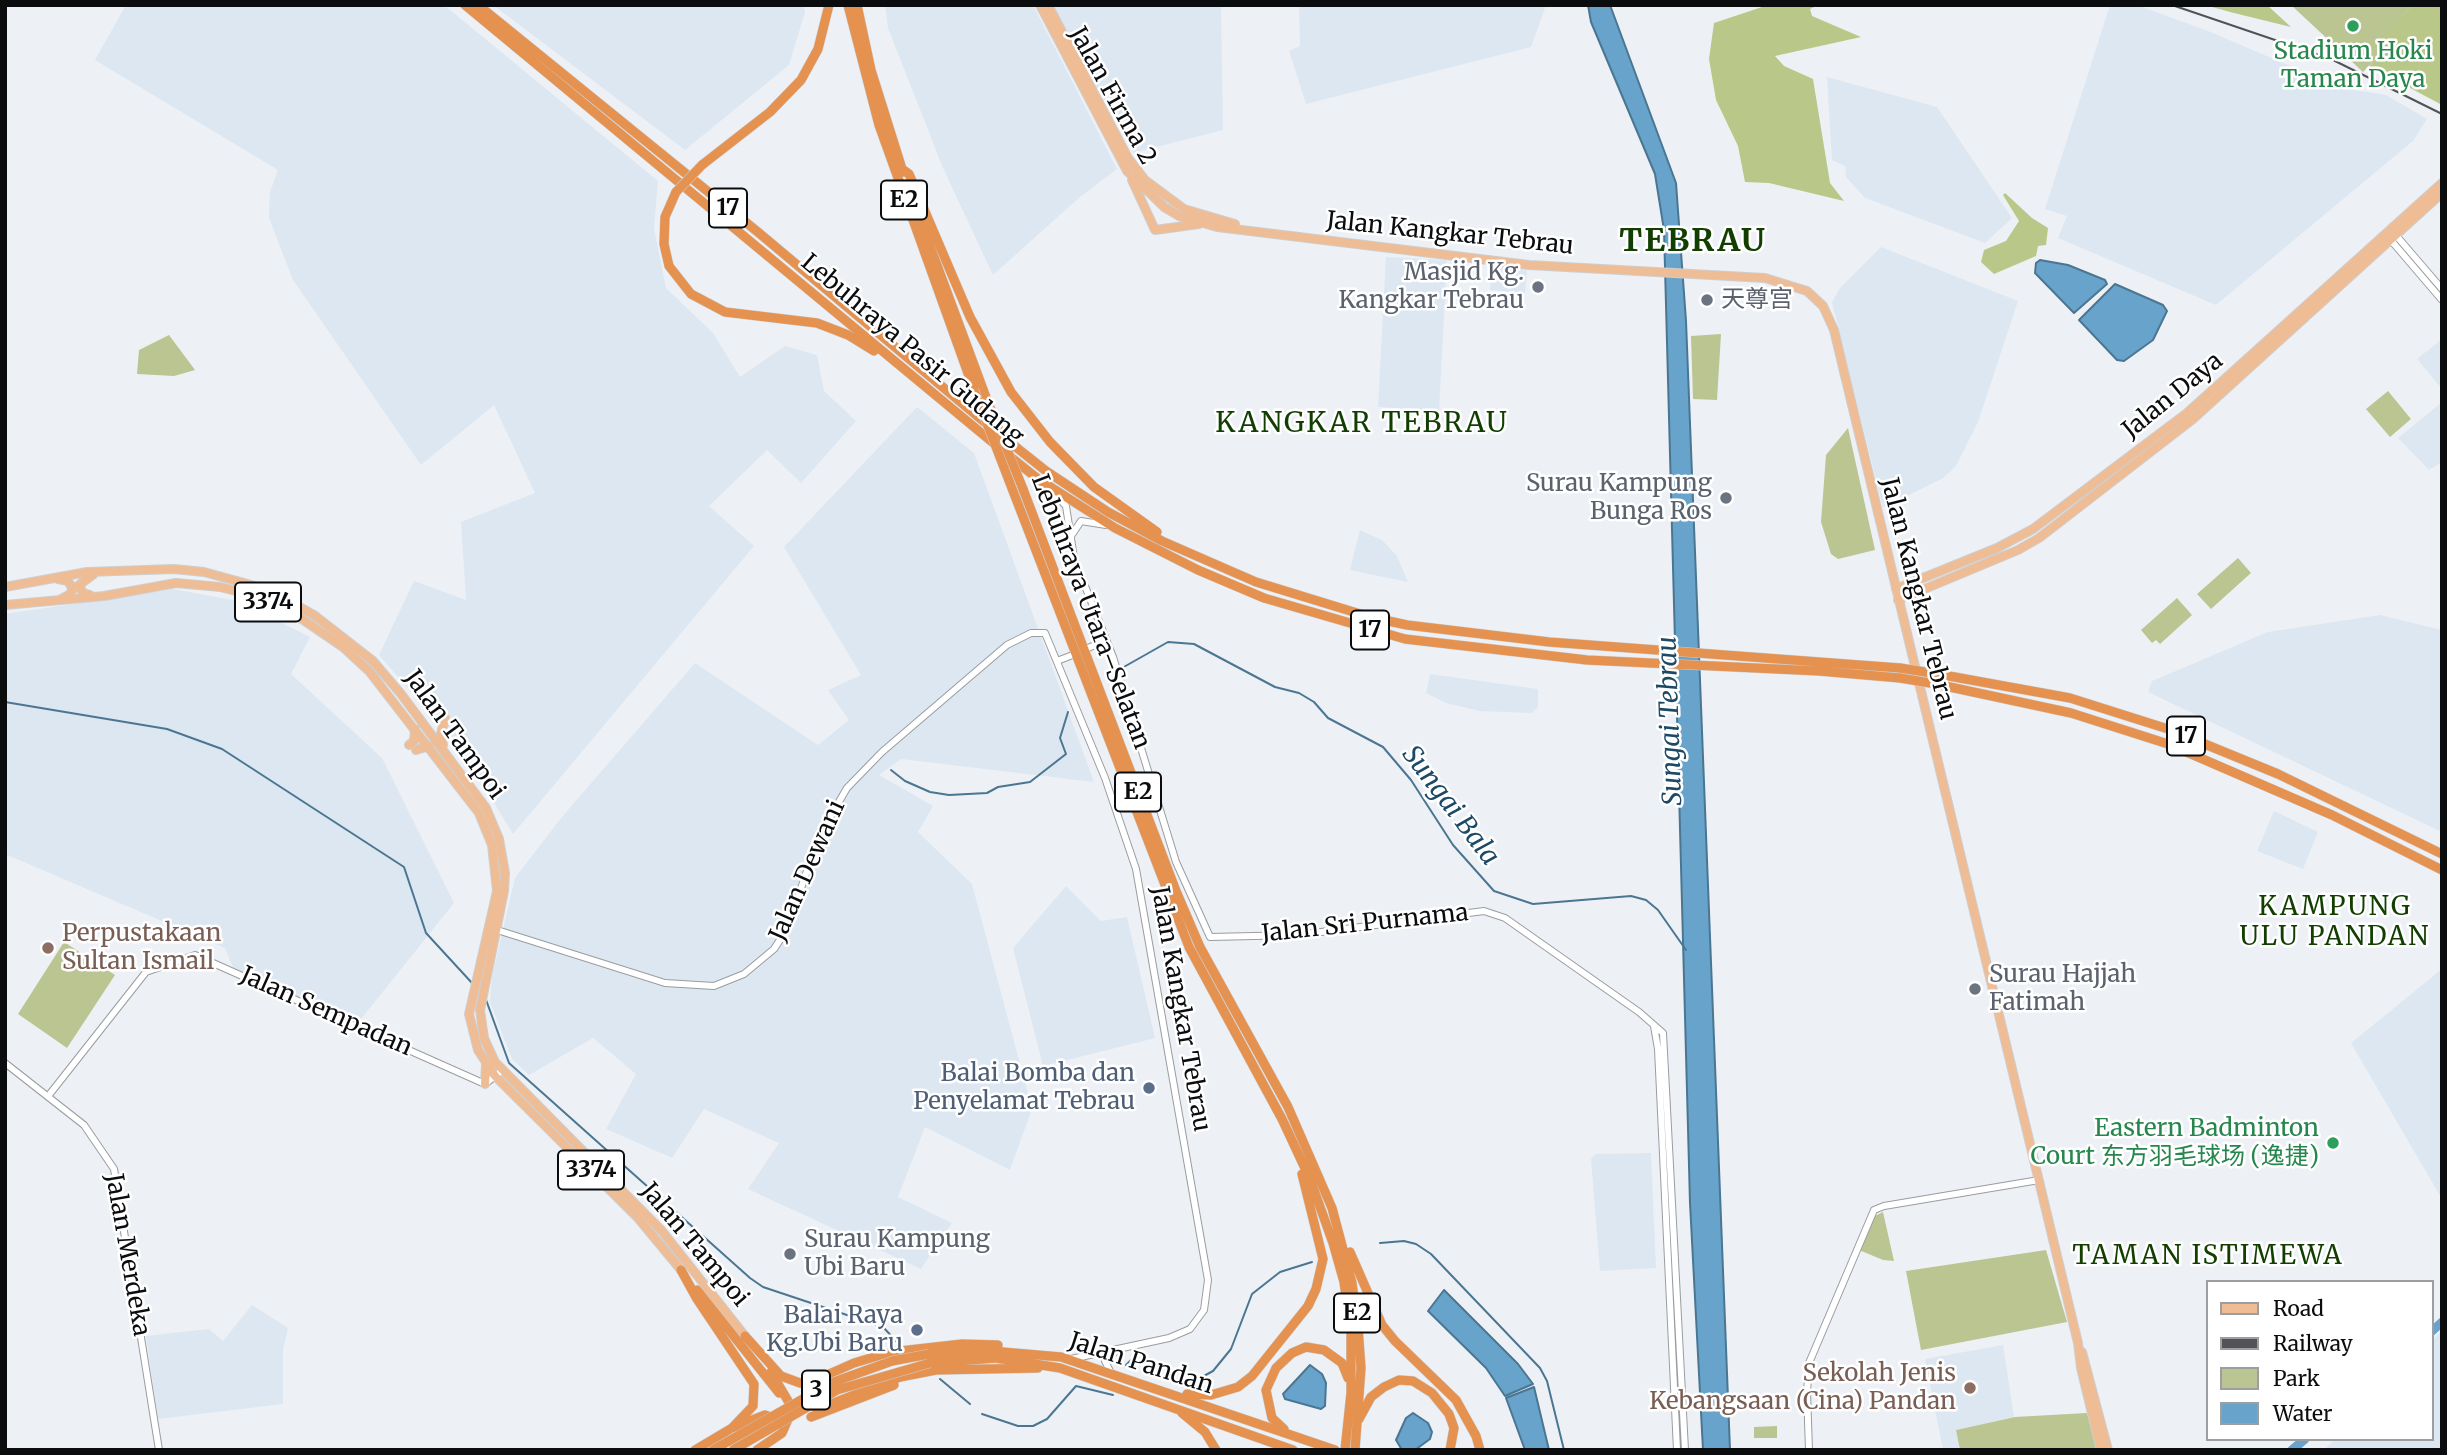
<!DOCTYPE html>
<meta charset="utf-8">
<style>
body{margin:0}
#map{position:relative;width:2447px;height:1455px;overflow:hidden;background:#edf1f5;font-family:Merriweather,serif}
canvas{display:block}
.frame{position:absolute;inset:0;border:7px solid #0b0c0e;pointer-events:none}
.legend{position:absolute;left:2206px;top:1280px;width:228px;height:161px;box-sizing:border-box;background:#fff;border:2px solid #9d9e9f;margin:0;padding:9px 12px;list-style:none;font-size:21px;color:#0b0c0e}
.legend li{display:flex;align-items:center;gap:14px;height:35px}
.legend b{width:35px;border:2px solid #9d9e9f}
</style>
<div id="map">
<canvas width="2447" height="1455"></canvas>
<div class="frame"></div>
<ul class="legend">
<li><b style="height:9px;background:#efbd95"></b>Road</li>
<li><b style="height:9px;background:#515356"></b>Railway</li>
<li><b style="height:19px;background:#bac592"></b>Park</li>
<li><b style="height:19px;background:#67a3ca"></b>Water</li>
</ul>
</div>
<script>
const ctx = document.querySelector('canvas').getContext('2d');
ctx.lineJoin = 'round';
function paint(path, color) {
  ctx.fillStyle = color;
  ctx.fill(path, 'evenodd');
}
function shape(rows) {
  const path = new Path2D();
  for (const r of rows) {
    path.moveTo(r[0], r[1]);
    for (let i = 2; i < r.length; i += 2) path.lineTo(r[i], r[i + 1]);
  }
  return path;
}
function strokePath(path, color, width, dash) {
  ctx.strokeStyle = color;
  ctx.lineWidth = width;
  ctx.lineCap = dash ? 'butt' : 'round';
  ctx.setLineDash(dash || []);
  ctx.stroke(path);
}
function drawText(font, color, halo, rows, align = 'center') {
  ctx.font = font + ' Merriweather,"Noto Sans SC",serif';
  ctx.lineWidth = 5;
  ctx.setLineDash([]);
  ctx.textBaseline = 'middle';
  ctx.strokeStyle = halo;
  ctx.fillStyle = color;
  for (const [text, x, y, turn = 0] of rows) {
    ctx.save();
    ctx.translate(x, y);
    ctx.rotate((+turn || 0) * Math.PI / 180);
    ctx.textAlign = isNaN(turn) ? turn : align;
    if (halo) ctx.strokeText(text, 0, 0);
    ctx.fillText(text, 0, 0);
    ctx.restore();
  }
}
const built = shape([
 [126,5,444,5,658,181,654,228,666,288,713,333,740,377,785,346,817,355,824,391,856,421,801,483,767,450,709,506,754,546,513,834,482,783,444,730,379,655,414,581,466,600,461,522,535,493,494,405,421,465,293,280,269,218,270,192,278,170,95,60],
 [493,5,804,5,805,12,789,65,685,150],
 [885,5,1033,5,1117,169,1080,197,993,275,943,168,888,28],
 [1052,5,1221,5,1223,130,1133,153],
 [1299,5,1546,5,1531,47,1306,104,1289,51,1300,46],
 [2110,5,2137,5,2208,31,2342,88,2386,95,2427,119,2413,141,2216,305,2058,238,2067,216,2045,209],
 [1827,77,1937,107,2012,218,1985,243,1865,198,1846,177,1845,166,1832,160],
 [1881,247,2018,301,1978,422,1956,466,1943,478,1883,508,1832,302,1840,288],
 [1386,257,1447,260,1439,411,1378,407],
 [1492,266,1527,270,1525,293,1490,290],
 [2442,339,2442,389,2417,359],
 [2442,402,2442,462,2429,470,2398,438],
 [917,407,974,453,1094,782,901,759,879,775,933,806,918,832,972,884,1032,1109,1010,1170,925,1127,898,1197,952,1223,921,1269,748,1189,779,1143,704,1109,672,1158,606,1129,636,1074,593,1038,529,1075,512,1059,490,1002,492,976,515,878,561,818,695,663,818,745,849,720,828,690,861,675,784,547],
 [1360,530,1382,540,1397,556,1408,582,1350,570],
 [173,589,238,601,310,637,291,674,382,758,454,903,353,1029,237,977,225,948,5,854,5,614],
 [2380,615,2442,630,2442,832,2148,692,2152,681,2268,632],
 [1430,674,1538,689,1538,707,1532,713,1479,711,1446,703,1426,693],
 [2274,811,2318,832,2303,869,2257,851],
 [1066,886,1101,921,1127,917,1155,1038,1043,1066,1013,948],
 [2442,969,2442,1199,2351,1043],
 [1651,1153,1656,1268,1600,1271,1591,1159,1596,1154],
 [252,1305,288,1328,283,1350,283,1404,158,1419,146,1336,209,1329,223,1341],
 [2442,1331,2442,1450,2324,1450,2335,1439,2431,1439,2431,1341],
 [2003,1345,2014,1417,1956,1430,1960,1450,1943,1450,1925,1359]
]);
const green = shape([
 [2291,5,2412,5,2376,46,2381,53,2363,72],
 [1721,334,1717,400,1693,399,1691,336],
 [169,335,195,370,174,376,137,374,139,350],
 [2388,391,2411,419,2390,437,2366,409],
 [1848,428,1875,550,1838,559,1831,554,1821,522,1826,455],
 [2238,558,2251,573,2211,609,2197,594],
 [2177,598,2192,615,2160,644,2156,640,2152,643,2141,630],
 [64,942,115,975,67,1048,18,1014],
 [1883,1212,1894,1261,1883,1260,1859,1250,1873,1217],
 [2046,1250,2067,1322,1921,1350,1906,1271],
 [2087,1413,2097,1450,1960,1450,1956,1430,2015,1417],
 [1777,1426,1777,1438,1754,1438,1754,1427]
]);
const forest = shape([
 [1768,5,1818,5,1810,9,1812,16,1861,37,1775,56,1784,66,1813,79,1830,183,1844,201,1769,183,1745,182,1738,146,1716,100,1709,59,1714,23],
 [2205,5,2267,5,2291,27,2230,12],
 [2412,5,2442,5,2442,105,2369,66,2381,53,2375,46],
 [2005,193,2032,218,2048,228,2046,245,2038,246,2036,256,1994,274,1981,262,1984,250,2006,241,2019,221,2003,195]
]);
const water = shape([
 [1588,5,1610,5,1676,183,1686,321,1730,1450,1703,1450,1690,1203,1664,230,1655,174,1591,22,1588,5],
 [2040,260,2068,265,2105,280,2107,284,2074,313,2035,273,2036,263,2040,260],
 [2115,284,2163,305,2167,311,2153,340,2124,361,2117,360,2079,320,2115,284],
 [1444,1290,1518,1364,1533,1384,1505,1396,1486,1368,1428,1311,1444,1290],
 [1310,1365,1322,1374,1326,1383,1325,1406,1321,1409,1285,1399,1283,1394,1310,1365],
 [1534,1387,1549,1450,1525,1450,1506,1398,1534,1387],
 [1413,1413,1428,1423,1432,1432,1430,1439,1415,1450,1402,1450,1396,1440,1406,1418,1413,1413]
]);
const stream = shape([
 [1122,668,1168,642,1194,644,1275,687,1299,693,1314,702,1328,718,1383,747,1411,780,1453,845,1494,891,1533,904,1631,896,1646,900,1658,910,1686,950],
 [5,702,167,729,222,749,404,867,426,933,472,983],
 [891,770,905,781,930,792,949,795,987,793,998,787,1030,782,1066,754,1060,738,1068,712],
 [485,997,509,1063,750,1278,763,1287,883,1327,897,1342],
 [1380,1243,1404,1241,1416,1244,1431,1254,1540,1368,1547,1381,1564,1450],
 [1126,1365,1131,1360,1202,1377,1213,1371,1231,1349,1252,1294,1280,1272,1312,1262],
 [940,1379,970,1404],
 [982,1414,1018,1426,1033,1426,1047,1419,1076,1386,1113,1395]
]);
const river = shape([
 [2431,1332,2442,1322],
 [2292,1450,2305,1439]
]);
const minor = shape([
 [2394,233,2442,289],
 [2389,238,2442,300],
 [1053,492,1066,506,1074,558,1113,657,1176,862,1210,937,1298,935,1484,911,1505,918,1639,1012,1663,1033,1685,1450],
 [1071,536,1081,521,1106,525],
 [1088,648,1105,641],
 [1057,661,1070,656],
 [494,929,665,983,714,986,744,974,774,949,787,929,819,836,847,788,882,752,1007,645,1031,633,1045,633,1105,778,1136,869,1208,1280,1204,1310,1190,1329,1169,1338,1071,1359],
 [1654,1026,1658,1049,1677,1450],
 [5,1063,84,1125,114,1169,159,1450],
 [49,1095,146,972,195,955,485,1084,499,1073],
 [1110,1371,1105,1361,1116,1351],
 [1809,1450,1807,1392,1809,1363,1874,1210,1884,1206,2039,1180]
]);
const major = shape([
 [1040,5,1127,171,1164,207,1179,216,1217,227,1529,265,1765,278,1807,291,1823,306,1834,330,2078,1343,2081,1368,2101,1450],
 [1048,5,1128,158,1145,180,1184,209,1235,224],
 [1132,180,1155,230,1199,224],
 [58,579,68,581,73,589,69,595,61,599],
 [5,587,87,572,174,569,204,572,255,586,287,600,314,615,373,661,401,694,486,808,499,839,505,873,504,891,480,1010,484,1038,495,1062,662,1231,745,1336],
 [1896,589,1997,548,2033,529,2187,413,2442,183],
 [90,595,83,593,79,585,94,574],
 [1898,600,2018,550,2039,538,2193,419,2442,193],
 [5,605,104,596,176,583,220,587,252,595,299,617,343,647,369,671,479,813,492,845,497,891,469,1014,478,1050,495,1076,638,1218,681,1270],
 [409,745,414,741,415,729],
 [443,745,441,734,445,718],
 [416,750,429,746],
 [485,1084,486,1064],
 [2082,1352,2108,1450]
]);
const highway = shape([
 [465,5,997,446],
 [478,5,759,233,988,425],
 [848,5,879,125,974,390],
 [857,5,871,70,903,172],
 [702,165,770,112,801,80,818,49,829,5],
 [902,169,909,174,970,317,1011,392,1050,442,1094,487,1157,532],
 [676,192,665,217,664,244,669,266,691,294,725,312,817,323,848,335,874,351],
 [911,195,987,400],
 [1002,436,1046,471,1108,512,1162,541,1256,582,1370,617,1407,625,1549,642,1900,668],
 [1008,455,1038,479,1115,528,1198,570,1264,598,1405,639,1587,660,1819,671,1900,678],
 [1008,478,1189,947,1282,1119,1310,1179,1333,1243,1344,1282,1351,1331,1351,1393,1345,1450],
 [1023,489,1176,891,1200,947,1288,1107,1332,1208,1352,1283,1358,1327,1361,1368,1355,1450],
 [1938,674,2070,698,2168,729,2278,774,2442,854],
 [1936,684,2071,713,2168,744,2332,815,2442,870],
 [1350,1252,1382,1325,1395,1341,1456,1400,1476,1436,1480,1450],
 [681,1270,697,1299,754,1384,753,1406,732,1428],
 [697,1290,779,1393],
 [745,1336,781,1376,800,1383,811,1382,854,1363,891,1352,962,1344,998,1345],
 [929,1354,991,1351,1061,1357,1335,1450],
 [930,1363,996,1358,1060,1368,1293,1450],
 [1187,1394,1211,1395,1238,1387,1252,1376,1308,1306,1316,1289,1323,1259,1302,1174],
 [807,1400,811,1406,821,1408,900,1377,936,1370,1038,1368],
 [1182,1413,1205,1432,1216,1450],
 [811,1417,894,1385],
 [1359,1419,1371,1397,1384,1387,1399,1380,1413,1381,1432,1393,1449,1414,1454,1428,1450,1450],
 [1284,1429,1272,1418,1266,1390,1276,1368,1292,1353,1306,1347,1324,1350,1342,1363,1348,1378],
 [695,1450,732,1428,765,1415,777,1419],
 [757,1450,782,1433,789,1417,791,1406,771,1372]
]);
const rail = shape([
 [2172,5,2331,59,2442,114]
]);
const highwayBridge = shape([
 [676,192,702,165],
 [974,390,1008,478],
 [987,400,1023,489],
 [1900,668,1938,674],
 [1900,678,1936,684],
 [713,1450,831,1383,892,1361,929,1354],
 [733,1450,837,1390,930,1363]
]);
const markers = [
 [2353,26,7,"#2e9e5b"],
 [1538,287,7,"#6b7280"],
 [1707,300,7,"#6b7280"],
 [1726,498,7,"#6b7280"],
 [48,948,7,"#8d6e63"],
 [1975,989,7,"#6b7280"],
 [1149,1088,7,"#5c6f8a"],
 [2333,1143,7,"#2e9e5b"],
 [790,1254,7,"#6b7280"],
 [917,1330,7,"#5c6f8a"],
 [1970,1388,7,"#8d6e63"]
];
const shields = [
 [904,200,46],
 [728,208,38],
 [268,602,66],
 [1370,630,38],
 [2186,736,38],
 [1138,792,46],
 [591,1170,66],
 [1357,1313,46],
 [816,1390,28]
];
const shieldNames = [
 ["E2",904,200],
 ["17",728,208],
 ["3374",268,602],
 ["17",1370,630],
 ["17",2186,736],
 ["E2",1138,792],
 ["3374",591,1170],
 ["E2",1357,1313],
 ["3",816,1390]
];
const leisureNames = [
 ["Stadium Hoki",2353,52],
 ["Taman Daya",2353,80],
 ["Eastern Badminton",2319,1129,"right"],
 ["Court 东方羽毛球场 (逸捷)",2319,1157,"right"]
];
const streetNames = [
 ["Jalan Firma 2",1112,96,61],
 ["Jalan Kangkar Tebrau",1450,234,6],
 ["Lebuhraya Pasir Gudang",912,350,40],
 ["Jalan Daya",2173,396,-39],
 ["Jalan Kangkar Tebrau",1918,599,76],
 ["Lebuhraya Utara–Selatan",1090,612,69],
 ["Jalan Tampoi",454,735,54],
 ["Jalan Dewani",808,871,-66],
 ["Jalan Sri Purnama",1365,924,-6],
 ["Jalan Kangkar Tebrau",1180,1009,80],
 ["Jalan Sempadan",326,1012,24],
 ["Jalan Tampoi",694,1245,50],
 ["Jalan Merdeka",127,1255,80],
 ["Jalan Pandan",1141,1364,18]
];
const worshipNames = [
 ["Masjid Kg.",1524,273,"right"],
 ["Kangkar Tebrau",1524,301,"right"],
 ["天尊宫",1721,300],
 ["Surau Kampung",1712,484,"right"],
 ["Bunga Ros",1712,512,"right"],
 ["Surau Hajjah",1989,975],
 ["Fatimah",1989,1003],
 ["Surau Kampung",804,1240],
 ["Ubi Baru",804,1268]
];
const educationNames = [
 ["Perpustakaan",62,934],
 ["Sultan Ismail",62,962],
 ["Sekolah Jenis",1956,1374,"right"],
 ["Kebangsaan (Cina) Pandan",1956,1402,"right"]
];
const serviceNames = [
 ["Balai Bomba dan",1135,1074],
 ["Penyelamat Tebrau",1135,1102],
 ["Balai Raya",903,1316],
 ["Kg.Ubi Baru",903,1344]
];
const waterNames = [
 ["Sungai Tebrau",1671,721,-92],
 ["Sungai Bala",1450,806,53]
];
const neighbourhoodNames = [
 ["KAMPUNG",2335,908],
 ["ULU PANDAN",2335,938],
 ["TAMAN ISTIMEWA",2208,1257]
];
const quarterNames = [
 ["KANGKAR TEBRAU",1362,424]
];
const districtNames = [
 ["TEBRAU",1693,242]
];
paint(built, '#dde7f1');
paint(green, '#bac592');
paint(forest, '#b9c788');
paint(water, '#67a3ca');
strokePath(water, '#4b7692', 2);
strokePath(stream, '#4b7692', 2);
strokePath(river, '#67a3ca', 9);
strokePath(minor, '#999da0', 8);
strokePath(major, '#cececf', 10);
strokePath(highway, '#cececf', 10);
strokePath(minor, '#fff', 6);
strokePath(major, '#efbd95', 8);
strokePath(highway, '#e5914f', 9);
strokePath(rail, '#515356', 2);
strokePath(highwayBridge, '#cececf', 10, []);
strokePath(highwayBridge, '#e5914f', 9);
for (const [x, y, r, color] of markers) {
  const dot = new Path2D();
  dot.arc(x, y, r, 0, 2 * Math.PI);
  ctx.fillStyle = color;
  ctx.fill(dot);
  strokePath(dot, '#fff', 2.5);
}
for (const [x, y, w] of shields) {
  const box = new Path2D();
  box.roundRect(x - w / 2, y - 19.5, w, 39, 5);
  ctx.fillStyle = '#fff';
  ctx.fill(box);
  strokePath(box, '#0b0c0e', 2);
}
drawText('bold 23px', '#0b0c0e', null, shieldNames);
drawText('24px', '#27864d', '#fff', leisureNames);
drawText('24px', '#0b0c0e', '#fff', streetNames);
drawText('24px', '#5b616d', '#fff', worshipNames, 'left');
drawText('24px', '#785e54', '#fff', educationNames, 'left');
drawText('24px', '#4e5e75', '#fff', serviceNames, 'right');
drawText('italic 26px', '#1c4a66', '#fff', waterNames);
ctx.letterSpacing = '2px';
drawText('26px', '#123e01', '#fff', neighbourhoodNames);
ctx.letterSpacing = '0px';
ctx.letterSpacing = '2px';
drawText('28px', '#123e01', '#fff', quarterNames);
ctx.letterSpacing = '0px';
ctx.letterSpacing = '2px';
drawText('bold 32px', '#123e01', '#fff', districtNames);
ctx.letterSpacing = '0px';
</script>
